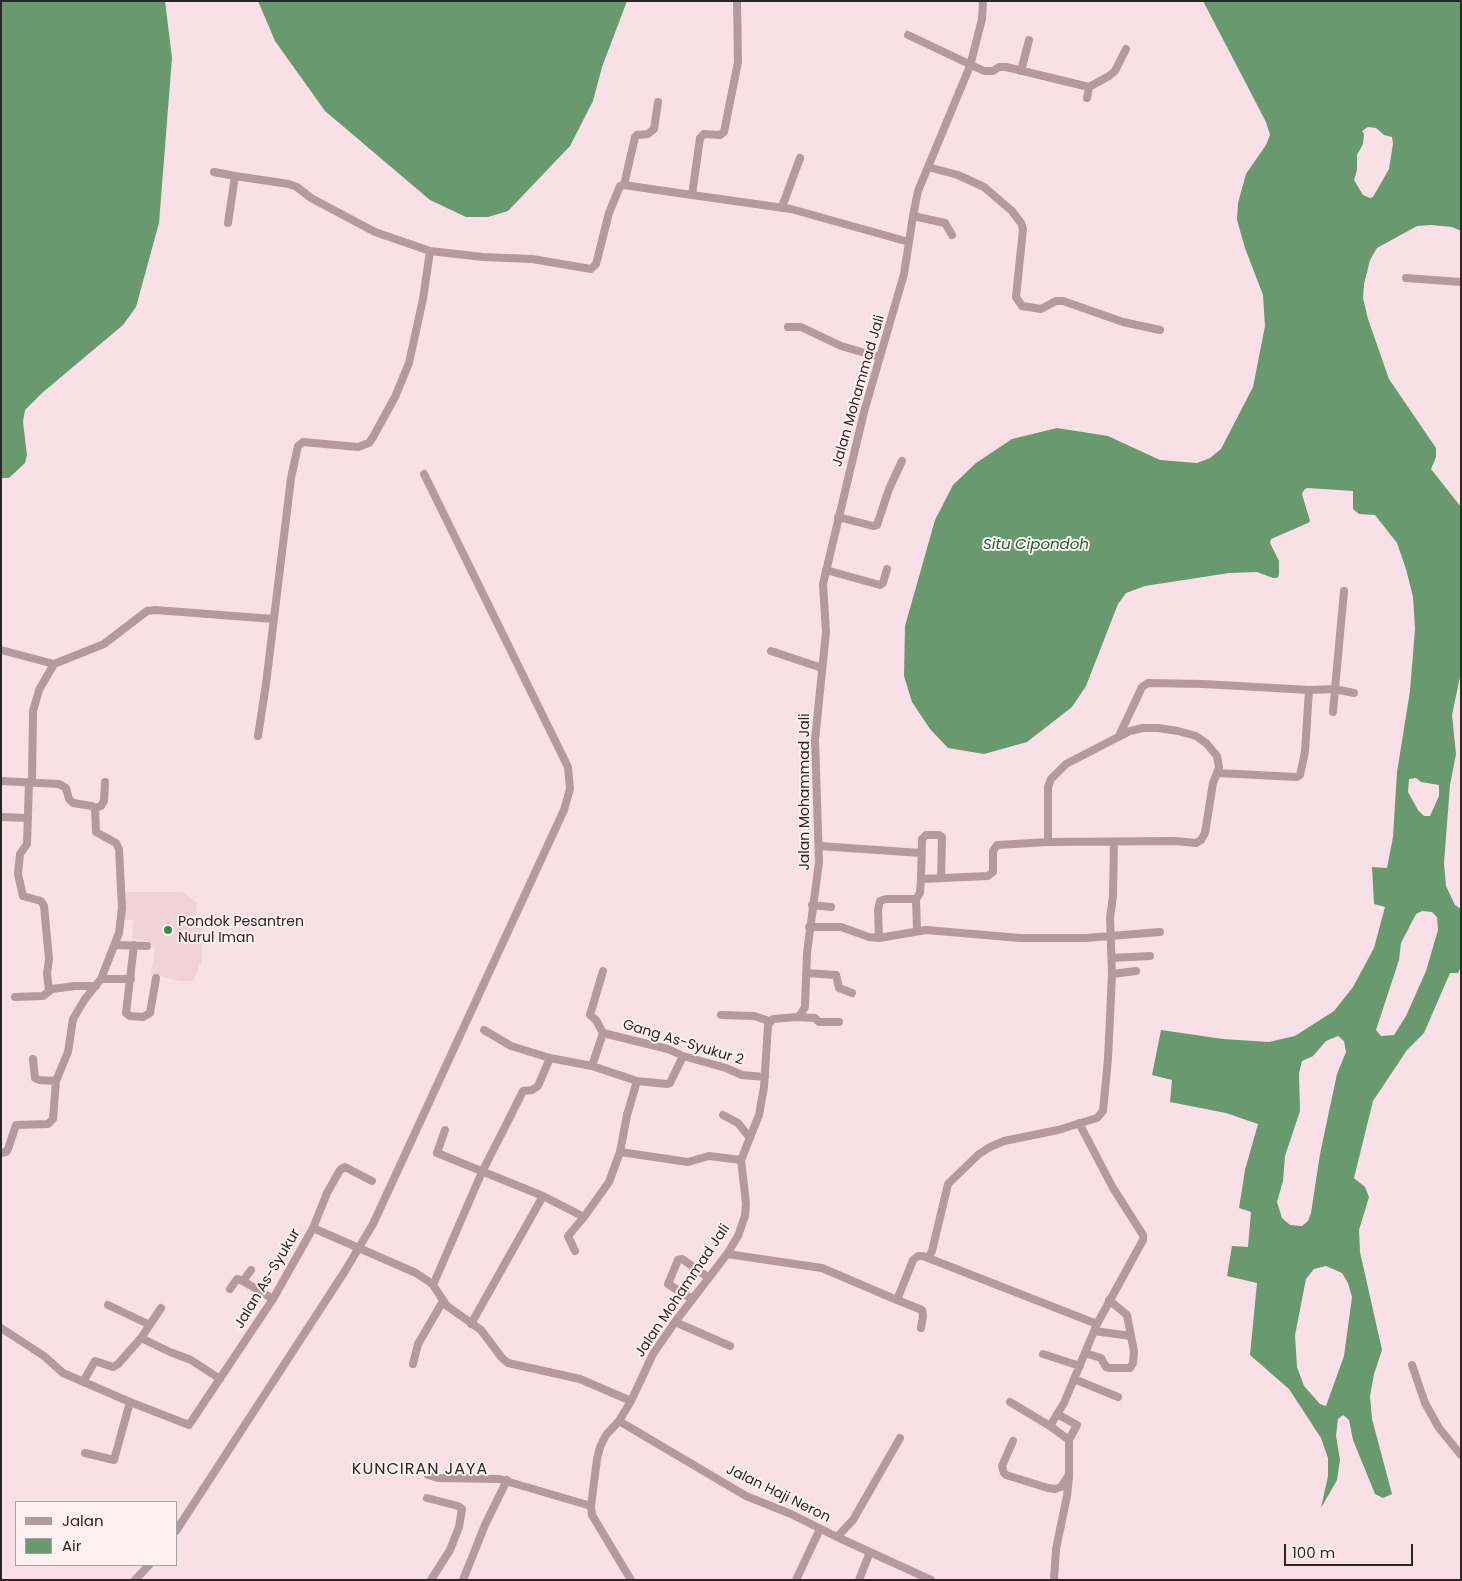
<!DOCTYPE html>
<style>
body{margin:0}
#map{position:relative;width:1462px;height:1581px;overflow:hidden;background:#f8e0e6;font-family:Poppins,sans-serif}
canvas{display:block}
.frame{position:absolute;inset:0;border:2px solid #2c2426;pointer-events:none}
.legend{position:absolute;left:15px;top:1501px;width:162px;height:65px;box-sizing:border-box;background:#fff0f4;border:1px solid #ab9ea2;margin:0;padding:6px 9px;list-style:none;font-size:15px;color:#2c2426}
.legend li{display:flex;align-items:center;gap:10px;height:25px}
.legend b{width:25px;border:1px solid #ab9ea2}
.scale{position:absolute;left:1284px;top:1544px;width:129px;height:22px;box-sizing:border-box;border:2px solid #2c2426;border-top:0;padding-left:6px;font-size:15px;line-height:18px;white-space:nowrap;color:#2c2426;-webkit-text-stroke:4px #fff0f4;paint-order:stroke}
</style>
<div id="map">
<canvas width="1462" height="1581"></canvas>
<div class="frame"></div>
<ul class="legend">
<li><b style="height:6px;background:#b598a0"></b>Jalan</li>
<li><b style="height:14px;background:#68996f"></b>Air</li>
</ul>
<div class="scale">100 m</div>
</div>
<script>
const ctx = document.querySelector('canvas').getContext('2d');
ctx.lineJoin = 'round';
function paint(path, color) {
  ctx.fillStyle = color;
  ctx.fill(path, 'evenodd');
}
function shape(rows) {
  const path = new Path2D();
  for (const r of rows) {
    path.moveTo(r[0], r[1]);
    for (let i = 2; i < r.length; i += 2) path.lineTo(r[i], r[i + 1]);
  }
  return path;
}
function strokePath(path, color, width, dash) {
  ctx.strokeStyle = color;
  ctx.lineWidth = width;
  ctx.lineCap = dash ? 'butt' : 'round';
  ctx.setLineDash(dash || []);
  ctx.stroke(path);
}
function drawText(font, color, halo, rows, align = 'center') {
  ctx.font = font + ' Poppins,sans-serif';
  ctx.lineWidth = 4;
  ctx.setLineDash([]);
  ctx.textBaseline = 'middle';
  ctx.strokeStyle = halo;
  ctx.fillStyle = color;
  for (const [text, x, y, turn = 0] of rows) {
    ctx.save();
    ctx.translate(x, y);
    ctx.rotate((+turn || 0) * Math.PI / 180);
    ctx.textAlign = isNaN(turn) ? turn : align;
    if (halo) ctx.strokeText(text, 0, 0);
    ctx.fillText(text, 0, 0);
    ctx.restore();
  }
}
const built = shape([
 [124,892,183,892,197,903,196,916,203,916,202,959,193,981,180,981,151,974,155,949,147,941,132,939,134,920,123,920]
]);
const water = shape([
 [1,1,165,1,172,58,159,223,136,307,123,325,42,393,25,410,23,422,27,455,25,463,9,478,1,478],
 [258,1,627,1,602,67,593,101,570,146,508,211,488,217,466,217,430,200,325,111,275,41],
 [1203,1,1461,1,1461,231,1452,227,1431,225,1417,226,1377,248,1370,260,1364,284,1363,298,1368,319,1389,379,1436,448,1436,457,1431,469,1461,507,1461,672,1452,715,1456,754,1450,785,1444,863,1446,886,1455,905,1461,909,1461,967,1458,973,1450,973,1424,1033,1407,1050,1373,1101,1354,1178,1365,1187,1369,1197,1359,1230,1360,1252,1382,1350,1374,1374,1370,1396,1372,1419,1392,1494,1383,1498,1375,1494,1353,1440,1349,1420,1343,1415,1338,1419,1336,1436,1340,1460,1337,1480,1321,1508,1328,1476,1328,1458,1321,1438,1289,1389,1250,1355,1257,1283,1227,1276,1232,1246,1248,1247,1251,1212,1239,1208,1245,1170,1258,1124,1226,1113,1170,1102,1172,1080,1152,1075,1161,1030,1223,1039,1269,1042,1295,1036,1334,1011,1353,987,1374,948,1385,907,1374,904,1372,867,1387,868,1393,837,1397,772,1410,691,1415,629,1413,597,1406,569,1397,543,1375,515,1359,514,1353,509,1353,491,1307,488,1304,490,1302,494,1310,521,1308,523,1271,539,1270,543,1279,561,1279,575,1277,578,1273,578,1257,572,1229,573,1145,586,1126,593,1118,604,1086,686,1072,707,1027,742,984,754,948,748,930,729,912,702,904,676,905,626,935,520,953,485,976,463,1012,439,1057,428,1108,436,1160,460,1197,463,1210,458,1221,449,1253,387,1265,326,1263,295,1245,248,1237,220,1238,203,1246,174,1266,145,1270,135,1266,122],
 [1368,127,1376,128,1384,135,1392,137,1393,144,1389,169,1373,197,1370,198,1363,195,1354,180,1357,170,1357,155,1363,144,1364,134,1362,131],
 [1416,778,1421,782,1439,785,1439,796,1430,816,1424,816,1418,810,1408,792,1409,779],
 [1422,911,1432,912,1437,917,1438,930,1426,971,1406,1016,1394,1035,1381,1036,1376,1030,1399,960,1401,943,1416,914],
 [1338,1036,1344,1041,1346,1052,1337,1074,1320,1154,1311,1213,1308,1221,1302,1226,1290,1225,1282,1218,1277,1202,1283,1181,1285,1156,1300,1111,1299,1073,1302,1061,1313,1056,1326,1041],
 [1326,1266,1342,1273,1348,1283,1352,1297,1344,1356,1326,1406,1320,1404,1304,1386,1297,1367,1295,1335,1306,1279,1314,1269]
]);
const street = shape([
 [908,35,984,71,993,71,999,67,1006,67,1089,87,1087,98],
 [1021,71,1029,40],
 [1089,87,1109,76,1115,71,1126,49],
 [928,167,958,175,984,187,1012,211,1021,223,1023,229,1016,297,1022,306,1041,309,1056,301,1063,301,1123,322,1160,330],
 [214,172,235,176],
 [624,185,635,137,637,135,648,134,654,129,658,102],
 [692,195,791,209,909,242],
 [782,207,800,158],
 [913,216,945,223,952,235],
 [228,223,235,176,289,184,297,187,311,198,375,232,430,251,483,257,532,259,591,269,596,264,609,213,620,186,624,185,692,195,700,138,704,134,720,135,724,132,738,62,737,1],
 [1406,278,1461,282],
 [788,327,801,327,841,346,879,357],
 [838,517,873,526,877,525,889,489,902,461],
 [826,570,880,585,883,583,887,569],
 [1,650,54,664],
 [771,651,822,668],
 [1333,712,1335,689,1354,693],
 [258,736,266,684,291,478,298,446,303,442,358,447,369,443,373,437,395,397,409,363,423,299,430,251],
 [1119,736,1142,687,1148,683,1203,684,1309,690,1335,689,1344,591],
 [1,781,59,784,66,788,69,799,73,803,92,806,95,808,96,832,116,843,119,849,122,908,119,933,101,979,85,999,73,1019,68,1052,56,1081,53,1119,48,1124,16,1125,8,1149,6,1152,1,1153],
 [29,782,27,844,20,854,18,874,23,896,41,901,44,906,49,959,47,974,49,990],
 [32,782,33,711,39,690,54,664,104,644,147,611,155,610,274,619],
 [95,808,101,806,104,801,105,782],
 [1,817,28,818],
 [1048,842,1175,841,1196,843,1201,840,1205,833,1213,783,1217,773],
 [819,846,921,853],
 [921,879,922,839,926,835,939,835,942,837,941,878],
 [916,899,917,930],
 [812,905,831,907],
 [809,927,841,927,869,937,879,938,926,930,1020,938,1085,938,1160,932],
 [879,938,878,910,880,901,886,899,916,899,920,893,921,879,988,876,993,872,993,851,997,845,1048,842,1048,787,1051,779,1066,764,1130,731,1143,728,1158,728,1178,731,1196,736,1206,743,1217,756,1219,767,1217,773,1297,777,1300,775,1305,752,1309,690],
 [115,945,147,946],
 [134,945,126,1013,130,1016,143,1017,150,1013,156,978],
 [1112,958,1150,956],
 [603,971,590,1015,596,1020,603,1033,668,1049,683,1056,726,1068,742,1075,765,1077],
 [806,973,836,975,839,988,852,993],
 [1112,974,1136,971],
 [101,979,131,979],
 [15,997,43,996,52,989,75,986,96,986],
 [721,1015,754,1016,769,1021],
 [797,1017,815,1018,819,1022,839,1022],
 [484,1030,511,1046,550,1058,592,1066],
 [603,1033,592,1066,637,1081],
 [33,1059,35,1078,39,1080,56,1081],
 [723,1115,738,1123,750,1138],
 [445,1130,437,1153,543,1196],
 [620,1152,688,1162,709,1156,741,1160],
 [313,1228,416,1273,428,1281,433,1285,447,1306,481,1330,502,1358,508,1363,580,1379,631,1401],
 [575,1251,568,1236,584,1217],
 [727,1254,822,1268,897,1300,913,1260,918,1256,923,1256,1097,1324],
 [928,1258,932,1251,948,1184,979,1154,990,1147,1004,1141,1058,1130,1097,1118,1103,1111,1108,1059,1112,974,1110,918,1113,896,1114,842],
 [251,1270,243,1281,273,1299],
 [433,1285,482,1172,507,1123,523,1091,532,1090,538,1086,550,1058],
 [230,1289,237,1279,243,1281],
 [692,1299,668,1284,678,1260,682,1259,709,1278],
 [897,1300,922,1310,923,1316,921,1328],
 [1109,1300,1127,1315,1131,1336],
 [108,1305,150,1325],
 [675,1322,730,1346],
 [471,1324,543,1196,584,1217,609,1182,620,1152,627,1115,637,1081,667,1084,670,1083,683,1056],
 [1,1328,44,1356,63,1373,130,1402,189,1425,273,1299,313,1228,327,1193,340,1170,345,1167,372,1181],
 [141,1338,170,1352,191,1360,220,1379],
 [1085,1353,1101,1358,1106,1367,1110,1368,1130,1368,1133,1363,1134,1352,1131,1336,1094,1331],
 [1043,1354,1080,1366],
 [413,1364,418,1344,443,1301],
 [1412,1365,1425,1403,1439,1428,1461,1455],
 [1074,1379,1118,1397],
 [83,1382,95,1361,113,1367,118,1364,141,1338,161,1308],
 [1010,1402,1050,1426],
 [1057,1414,1077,1425,1069,1440],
 [619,1421,746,1496,791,1514,837,1537,931,1580],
 [1013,1441,1002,1466,1004,1473,1006,1475,1048,1488,1055,1489,1061,1487,1069,1475,1069,1440,1050,1426,1064,1403,1097,1324,1143,1240,1143,1235,1113,1188,1079,1123],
 [85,1453,114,1460,130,1402],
 [428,1475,438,1478,499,1479,591,1506],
 [427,1498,458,1506,462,1509,459,1527,450,1550,431,1580],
 [176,1531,345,1271,373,1224,564,810,570,789,568,767,424,474],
 [837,1537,853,1520,900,1438],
 [135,1580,149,1565],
 [463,1580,485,1525,507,1480],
 [631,1580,592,1515,591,1506,597,1459,600,1447,606,1435,619,1421,631,1401,653,1354,675,1322,727,1254,738,1236,745,1216,746,1203,741,1160,759,1115,764,1087,768,1025,773,1019,797,1017,800,1015,805,1007,807,953,819,862,815,740,826,632,823,584,864,412,904,274,913,216,918,191,970,66,982,19,983,1],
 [796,1580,820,1529],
 [859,1580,870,1552],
 [1054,1580,1056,1549,1067,1496,1069,1477]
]);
const markers = [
 [168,930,5,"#2d9247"]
];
const streetNames = [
 ["Jalan Mohammad Jali",859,391,-74],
 ["Jalan Mohammad Jali",805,792,-90],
 ["Gang As-Syukur 2",683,1043,17],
 ["Jalan As-Syukur",268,1279,-59],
 ["Jalan Mohammad Jali",683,1291,-56],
 ["Jalan Haji Neron",778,1494,26]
];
const poiNames = [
 ["Pondok Pesantren",178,922],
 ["Nurul Iman",178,938]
];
const waterNames = [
 ["Situ Cipondoh",1036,545]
];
const quarterNames = [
 ["KUNCIRAN JAYA",420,1470]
];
paint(built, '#f1d1da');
paint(water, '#68996f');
strokePath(street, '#b598a0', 8);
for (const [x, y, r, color] of markers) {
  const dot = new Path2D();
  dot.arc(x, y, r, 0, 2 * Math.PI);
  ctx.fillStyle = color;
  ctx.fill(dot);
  strokePath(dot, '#fff0f4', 2);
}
drawText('14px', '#2c2426', '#fff0f4', streetNames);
drawText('14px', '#2c2426', '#fff0f4', poiNames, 'left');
drawText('italic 15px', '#19632d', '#fff0f4', waterNames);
ctx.letterSpacing = '1px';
drawText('16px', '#2c2426', '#fff0f4', quarterNames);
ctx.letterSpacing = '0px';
</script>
